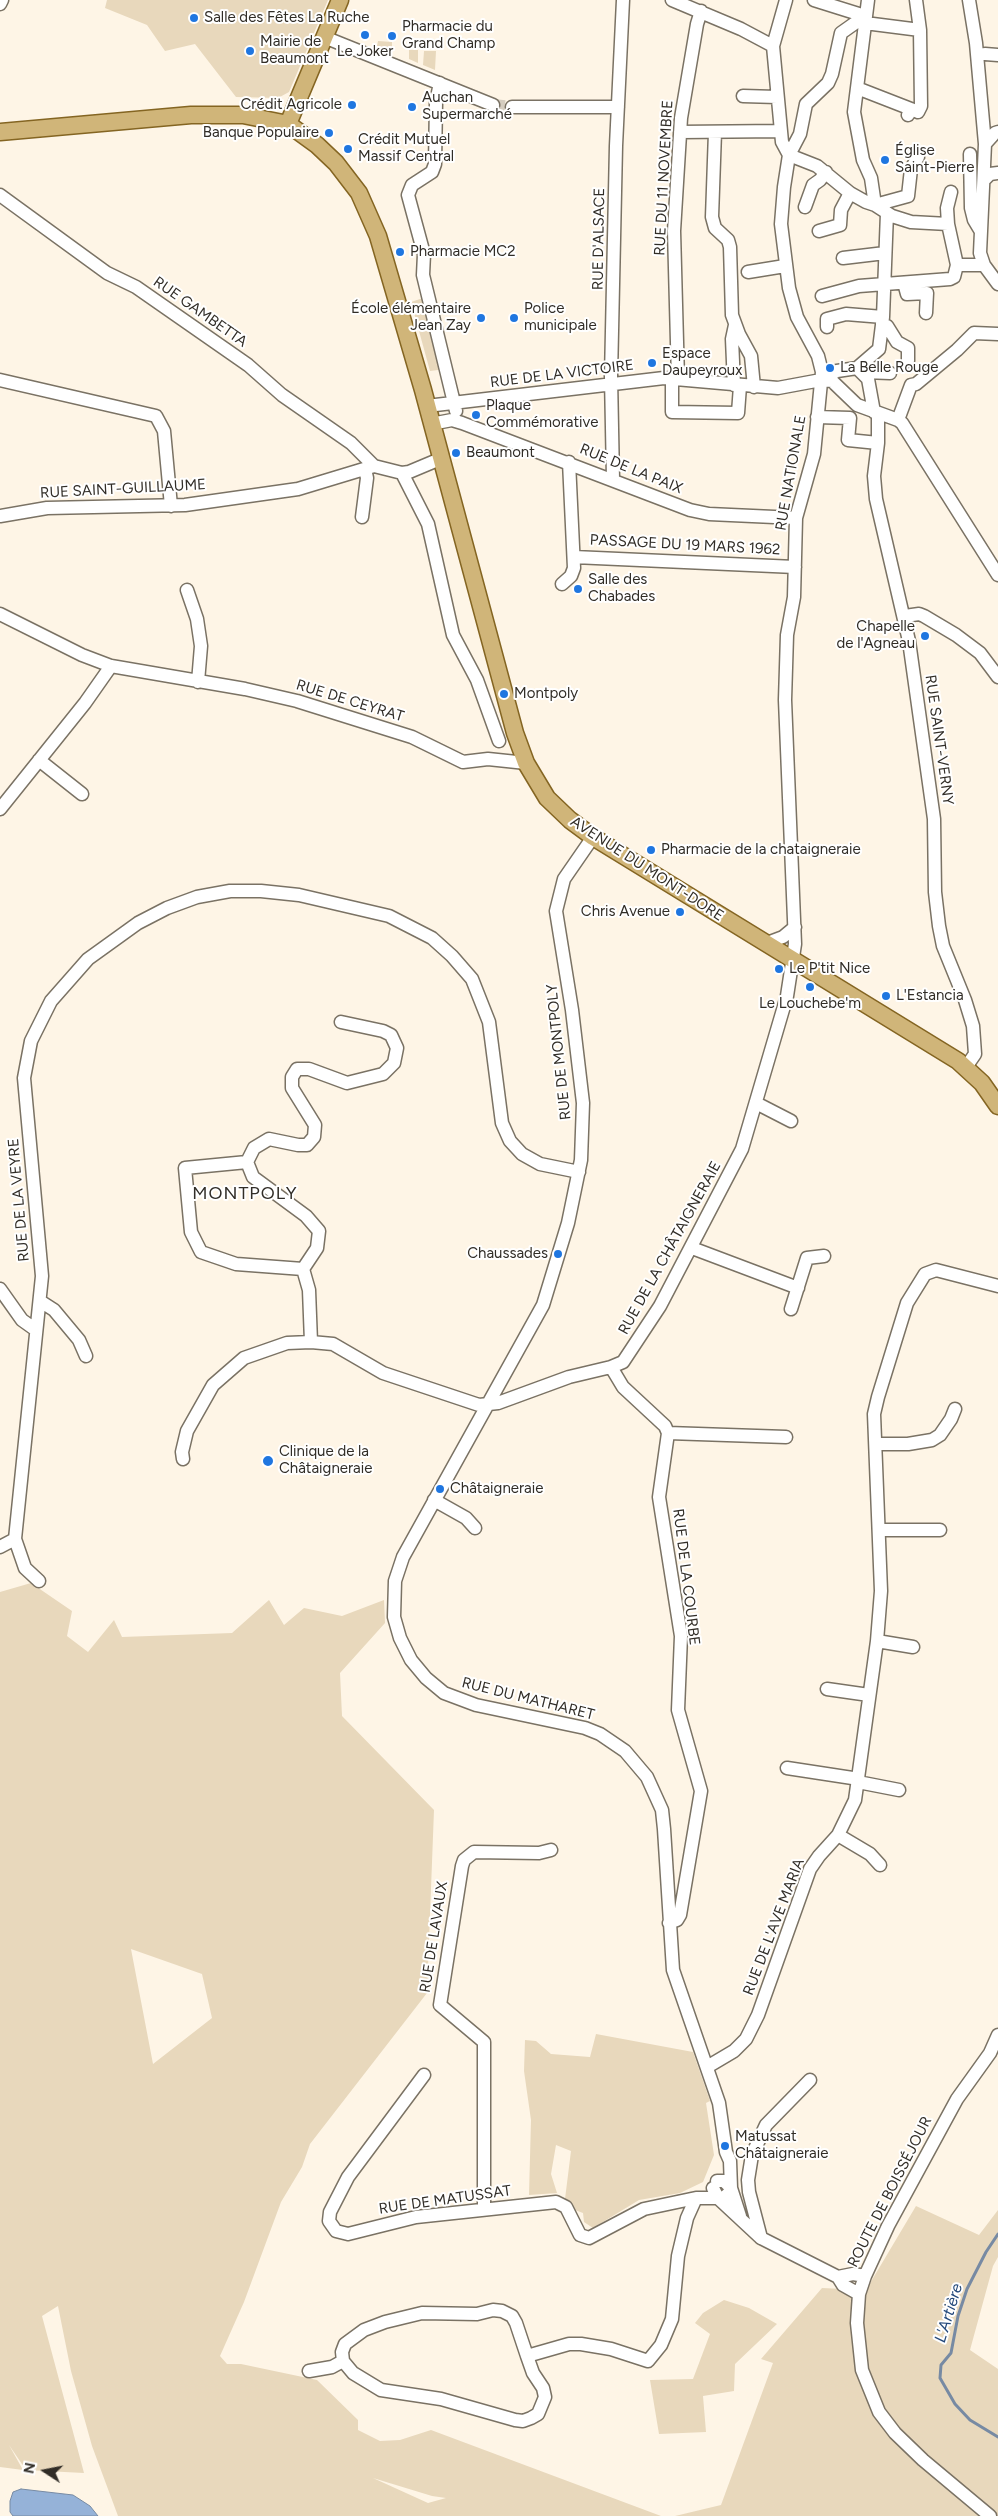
<!DOCTYPE html>
<meta charset="utf-8">
<style>
body{margin:0}
#map{position:relative;width:998px;height:2516px;overflow:hidden;background:#fef5e6;font-family:Figtree,sans-serif}
canvas{display:block}
.north{position:absolute;left:20px;top:2446px;width:50px;height:50px;-webkit-text-stroke:4px #fff;paint-order:stroke;rotate:281deg;font-size:14px;font-weight:700;line-height:20px;text-align:center;color:#312d27}
.north::after{content:'';display:block;margin:auto;width:18px;height:22px;background:#312d27;clip-path:polygon(50% 0,100% 100%,50% 72%,0 100%)}
</style>
<div id="map">
<canvas width="998" height="2516"></canvas>
<div class="north">N</div>
</div>
<script>
const ctx = document.querySelector('canvas').getContext('2d');
ctx.lineJoin = 'round';
function paint(path, color) {
  ctx.fillStyle = color;
  ctx.fill(path, 'evenodd');
}
function shape(rows) {
  const path = new Path2D();
  for (const r of rows) {
    path.moveTo(r[0], r[1]);
    for (let i = 2; i < r.length; i += 2) path.lineTo(r[i], r[i + 1]);
  }
  return path;
}
function strokePath(path, color, width, dash) {
  ctx.strokeStyle = color;
  ctx.lineWidth = width;
  ctx.lineCap = dash ? 'butt' : 'round';
  ctx.setLineDash(dash || []);
  ctx.stroke(path);
}
function drawText(font, color, halo, rows, align = 'center') {
  ctx.font = font + ' Figtree,sans-serif';
  ctx.lineWidth = 4;
  ctx.setLineDash([]);
  ctx.textBaseline = 'middle';
  ctx.strokeStyle = halo;
  ctx.fillStyle = color;
  for (const [text, x, y, turn = 0] of rows) {
    ctx.save();
    ctx.translate(x, y);
    ctx.rotate((+turn || 0) * Math.PI / 180);
    ctx.textAlign = isNaN(turn) ? turn : align;
    if (halo) ctx.strokeText(text, 0, 0);
    ctx.fillText(text, 0, 0);
    ctx.restore();
  }
}
const green = shape([
 [107,0,328,0,289,92,278,98,236,97,195,44,165,51,147,25,105,8],
 [378,41,392,42,392,52,377,46],
 [409,50,418,50,418,63,409,59],
 [424,51,436,51,435,70,423,65],
 [426,297,446,369,430,371,411,302],
 [31,1583,72,1611,67,1636,88,1652,114,1620,122,1637,232,1633,269,1600,284,1625,304,1608,342,1616,384,1600,385,1623,340,1673,342,1716,434,1810,427,1993,310,2144,302,2167,281,2202,244,2302,220,2356,227,2364,241,2364,317,2380,358,2420,358,2430,380,2441,400,2440,431,2430,661,2516,118,2516,92,2446,71,2371,58,2306,42,2316,84,2473,26,2470,9,2445,23,2470,0,2467,0,1592],
 [131,1949,202,1974,212,2018,153,2064],
 [373,2478,432,2496,446,2498,428,2503],
 [596,2034,693,2052,710,2101,706,2103,714,2155,703,2182,680,2193,639,2200,593,2228,584,2222,583,2213,575,2210,565,2199,571,2151,556,2145,551,2174,557,2193,529,2195,531,2120,524,2071,525,2040,536,2041,551,2054,590,2057],
 [916,2206,979,2235,998,2210,998,2257,993,2266,970,2350,998,2369,998,2516,675,2516,721,2505,773,2363,761,2359,822,2288,866,2290],
 [724,2300,749,2308,777,2324,735,2364,734,2391,703,2396,706,2432,659,2434,650,2380,693,2379,710,2334,695,2323,703,2313]
]);
const water = shape([
 [21,2489,73,2495,90,2506,98,2516,13,2516,10,2512,10,2501,13,2492,21,2489]
]);
const stream = shape([
 [998,2234,986,2252,967,2289,958,2316,951,2353,941,2365,940,2378,955,2404,970,2420,998,2437]
]);
const minorTunnel = shape([
 [493,105,512,107]
]);
const minor = shape([
 [672,0,741,29,773,46],
 [786,0,773,46,782,142,789,155,817,166,850,193,866,202,875,205,892,216,911,222,948,224,957,265,984,265],
 [814,0,865,16],
 [868,0,854,112,863,160,871,178,875,205],
 [969,0,976,43,985,144,980,253,984,265,998,284],
 [0,4,2,0],
 [865,23,920,30],
 [324,37,493,105],
 [985,54,998,55],
 [440,83,436,102,435,164,432,172,412,185,408,195,424,254,423,275,456,411],
 [857,88,911,109],
 [743,96,777,97],
 [512,107,618,107],
 [908,115,911,109,918,112,921,106,920,30,916,0],
 [680,132,781,131],
 [715,132,712,217,715,228,728,240,730,247,732,315,739,334,751,356,754,387],
 [985,144,995,133,998,132],
 [970,154,971,208,974,220,980,230],
 [984,180,990,174,998,173],
 [0,195,107,273,136,287,248,365,282,395,351,443,374,466],
 [875,205,908,196,911,169,918,157],
 [805,207,813,185,820,180,826,172],
 [948,224,947,208,951,192],
 [819,231,840,225,841,210,850,193],
 [843,258,885,253],
 [748,272,785,266],
 [904,283,907,294,927,293,926,313],
 [822,296,859,286,950,279,954,277,957,265],
 [882,324,887,326,897,342,908,348,908,361],
 [827,327,827,319,846,314,883,317],
 [857,368,868,379,874,412],
 [864,372,890,373],
 [672,379,672,412,738,413,740,386],
 [678,379,674,231,681,118,697,24,701,11],
 [0,380,156,416,164,431,171,506],
 [821,380,837,371,857,368,879,349,883,317,887,213],
 [734,385,732,339,735,325],
 [427,406,664,378,778,388,821,380,832,381,857,405,898,420,902,423,998,575],
 [878,414,878,443,874,476,876,499,909,641,934,819,935,892,939,926,943,946,965,1000,973,1026,975,1054,966,1067],
 [817,417,850,418,848,440,878,443],
 [898,420,911,385,916,384,957,350,974,333,998,334],
 [431,424,452,420,462,423,690,510,709,514,796,518],
 [402,473,428,524,453,635,477,680,499,741],
 [613,479,611,377,616,146,623,0],
 [0,516,47,508,185,505,298,489,374,466,402,473,409,472,440,459],
 [362,517,367,478,365,469],
 [574,557,795,567],
 [562,584,571,576,574,568,569,462],
 [187,590,197,619,201,646,198,682],
 [0,614,82,655,111,666,245,689,297,701,412,737,463,762,488,759,526,763],
 [905,616,919,614,924,616,956,635,980,653,998,677],
 [39,760,82,794],
 [0,809,85,703,111,666],
 [593,837,564,879,556,911,572,1010,583,1103,581,1160,568,1223,543,1305,403,1557,395,1581,394,1617,400,1638,411,1660,426,1678,444,1693,476,1705,585,1728,600,1734,625,1751,647,1777,662,1810,664,1829,673,1970,719,2103,726,2152,730,2161,731,2188,729,2193,721,2200],
 [767,943,783,937,795,927],
 [756,1103,791,1121],
 [247,1162,185,1168,191,1232,201,1252,236,1264,303,1269],
 [692,1248,798,1288],
 [0,1289,22,1320,36,1330],
 [40,1301,54,1310,79,1340,86,1356],
 [791,1309,807,1258,824,1256],
 [311,1342,309,1290,303,1269,317,1248,319,1231,306,1216,253,1177,247,1162,254,1148,269,1139,298,1145,307,1145,314,1137,315,1125,292,1088,292,1077,297,1069,309,1069,347,1083,383,1074,394,1063,397,1048,391,1035,383,1031,341,1022],
 [611,1367,623,1387,665,1426,668,1433,659,1497,681,1636,678,1710,701,1791,680,1915,677,1920,669,1923],
 [668,1433,786,1437],
 [876,1444,908,1444,932,1440,940,1435,951,1419,955,1409],
 [183,1459,182,1452,187,1431,213,1385,244,1358,287,1343,311,1342,333,1344,383,1373,479,1405,498,1403,569,1377,611,1367,623,1362,660,1306,742,1149,787,996,795,944,785,700,787,635,794,597,796,518,814,454,822,372,818,356,797,317,789,288,781,224,784,187,789,155,800,134,806,104,828,83,832,74,841,33,865,16],
 [434,1500,466,1518,475,1528],
 [879,1530,940,1530],
 [0,1547,15,1539],
 [39,1581,25,1568,15,1539,42,1276,24,1078,31,1041,51,1001,88,959,138,923,167,908,197,897,230,891,261,891,299,895,389,916,432,938,452,956,472,979,489,1022,502,1123,510,1141,522,1154,540,1164,579,1172],
 [877,1641,913,1647],
 [827,1689,869,1695],
 [787,1768,859,1779],
 [858,1782,899,1790],
 [838,1835,855,1800,877,1641,881,1591,874,1414,878,1397,907,1303,925,1274,936,1270,998,1286],
 [707,2067,734,2051,746,2039,758,2015,810,1869,819,1856,838,1835,870,1854,880,1865],
 [424,2075,348,2177,330,2212,329,2221,336,2231,348,2234,416,2217,556,2202,566,2207,580,2235,589,2238,644,2209,696,2198,718,2198],
 [717,2181,724,2181,731,2188,740,2216],
 [713,2188,718,2198,761,2238,838,2277,843,2285,859,2294],
 [484,2209,484,2042,440,2005,462,1866,464,1860,474,1852,539,1853,551,1850],
 [761,2238,749,2192,748,2180,752,2155,766,2125,810,2080],
 [838,2277,853,2274,865,2276],
 [343,2361,353,2373,381,2390,441,2399,515,2420,523,2421,531,2418,538,2414,545,2397,543,2388,533,2373,527,2356,569,2344,581,2344,611,2349,648,2361,661,2345,672,2319,678,2256,687,2218,696,2198],
 [309,2371,332,2367,343,2361,342,2352,345,2344,364,2330,385,2322,422,2313,477,2314,493,2310,502,2311,512,2316,516,2323,527,2356],
 [990,2516,923,2460,895,2433,879,2412,862,2370,857,2323,859,2294,865,2276,888,2226,957,2099,990,2053,998,2035]
]);
const major = shape([
 [288,124,340,0],
 [0,132,191,115,243,115,288,124,317,145,336,163,359,193,378,236,423,390,515,733,526,763,547,798,570,820,593,837,958,1061,982,1083,998,1106]
]);
const markers = [
 [194,18,5,"#1f76e0"],
 [365,35,5,"#1f76e0"],
 [392,36,5,"#1f76e0"],
 [250,51,5,"#1f76e0"],
 [352,105,5,"#1f76e0"],
 [412,107,5,"#1f76e0"],
 [329,133,5,"#1f76e0"],
 [348,149,5,"#1f76e0"],
 [885,160,5,"#1f76e0"],
 [400,252,5,"#1f76e0"],
 [481,318,5,"#1f76e0"],
 [514,318,5,"#1f76e0"],
 [652,363,5,"#1f76e0"],
 [830,368,5,"#1f76e0"],
 [476,415,5,"#1f76e0"],
 [456,453,5,"#1f76e0"],
 [578,589,5,"#1f76e0"],
 [925,636,5,"#1f76e0"],
 [504,694,5,"#1f76e0"],
 [651,850,5,"#1f76e0"],
 [680,912,5,"#1f76e0"],
 [779,969,5,"#1f76e0"],
 [810,987,5,"#1f76e0"],
 [886,996,5,"#1f76e0"],
 [558,1254,5,"#1f76e0"],
 [268,1461,6,"#1f76e0"],
 [440,1489,5,"#1f76e0"],
 [725,2146,5,"#1f76e0"]
];
const poiNames = [
 ["Salle des Fêtes La Ruche",204,18],
 ["Pharmacie du",402,27],
 ["Grand Champ",402,44],
 ["Mairie de",260,42],
 ["Beaumont",260,59],
 ["Le Joker",365,52,"center"],
 ["Auchan",422,98],
 ["Supermarché",422,115],
 ["Crédit Agricole",342,105,"right"],
 ["Banque Populaire",319,133,"right"],
 ["Crédit Mutuel",358,140],
 ["Massif Central",358,157],
 ["Église",895,151],
 ["Saint-Pierre",895,168],
 ["Pharmacie MC2",410,252],
 ["École élémentaire",471,309,"right"],
 ["Jean Zay",471,326,"right"],
 ["Police",524,309],
 ["municipale",524,326],
 ["Espace",662,354],
 ["Daupeyroux",662,371],
 ["La Belle Rouge",840,368],
 ["Plaque",486,406],
 ["Commémorative",486,423],
 ["Beaumont",466,453],
 ["Salle des",588,580],
 ["Chabades",588,597],
 ["Chapelle",915,627,"right"],
 ["de l'Agneau",915,644,"right"],
 ["Montpoly",514,694],
 ["Pharmacie de la chataigneraie",661,850],
 ["Chris Avenue",670,912,"right"],
 ["Le P'tit Nice",789,969],
 ["L'Estancia",896,996],
 ["Le Louchebe'm",810,1004,"center"],
 ["Chaussades",548,1254,"right"],
 ["Clinique de la",279,1452],
 ["Châtaigneraie",279,1469],
 ["Châtaigneraie",450,1489],
 ["Matussat",735,2137],
 ["Châtaigneraie",735,2154]
];
const streetNames = [
 ["RUE DU 11 NOVEMBRE",664,178,-87],
 ["RUE D'ALSACE",599,239,-89],
 ["RUE GAMBETTA",200,312,35],
 ["RUE DE LA VICTOIRE",562,374,-7],
 ["RUE DE LA PAIX",631,469,22],
 ["RUE NATIONALE",791,473,-80],
 ["RUE SAINT-GUILLAUME",123,489,-3],
 ["PASSAGE DU 19 MARS 1962",685,545,3],
 ["RUE DE CEYRAT",350,701,17],
 ["RUE SAINT-VERNY",939,740,82],
 ["AVENUE DU MONT-DORE",647,869,33],
 ["RUE DE MONTPOLY",559,1052,-96],
 ["RUE DE LA VEYRE",19,1200,-95],
 ["RUE DE LA CHÂTAIGNERAIE",670,1248,-61],
 ["RUE DE LA COURBE",686,1577,83],
 ["RUE DU MATHARET",528,1699,14],
 ["RUE DE L'AVE MARIA",774,1927,-69],
 ["RUE DE LAVAUX",434,1937,-81],
 ["ROUTE DE BOISSÉJOUR",890,2192,-63],
 ["RUE DE MATUSSAT",445,2200,-8]
];
const waterNames = [
 ["L'Artière",949,2313,-73]
];
const quarterNames = [
 ["MONTPOLY",245,1194]
];
paint(green, '#e8d8bc');
paint(water, '#95b2d8');
strokePath(water, '#778aa3', 1);
strokePath(stream, '#778aa3', 3);
strokePath(minorTunnel, '#d5cdc0', 12, [12, 6]);
strokePath(minor, '#7a7264', 15);
strokePath(major, '#846522', 19);
strokePath(minor, '#fff', 12);
strokePath(major, '#d0b579', 16);
for (const [x, y, r, color] of markers) {
  const dot = new Path2D();
  dot.arc(x, y, r, 0, 2 * Math.PI);
  ctx.fillStyle = color;
  ctx.fill(dot);
  strokePath(dot, '#fff', 2);
}
drawText('15px', '#312d27', '#fff', poiNames, 'left');
drawText('15px', '#312d27', '#fff', streetNames);
drawText('italic 16px', '#24497b', '#fff', waterNames);
ctx.letterSpacing = '1px';
drawText('18px', '#312d27', '#fff', quarterNames);
ctx.letterSpacing = '0px';
</script>
